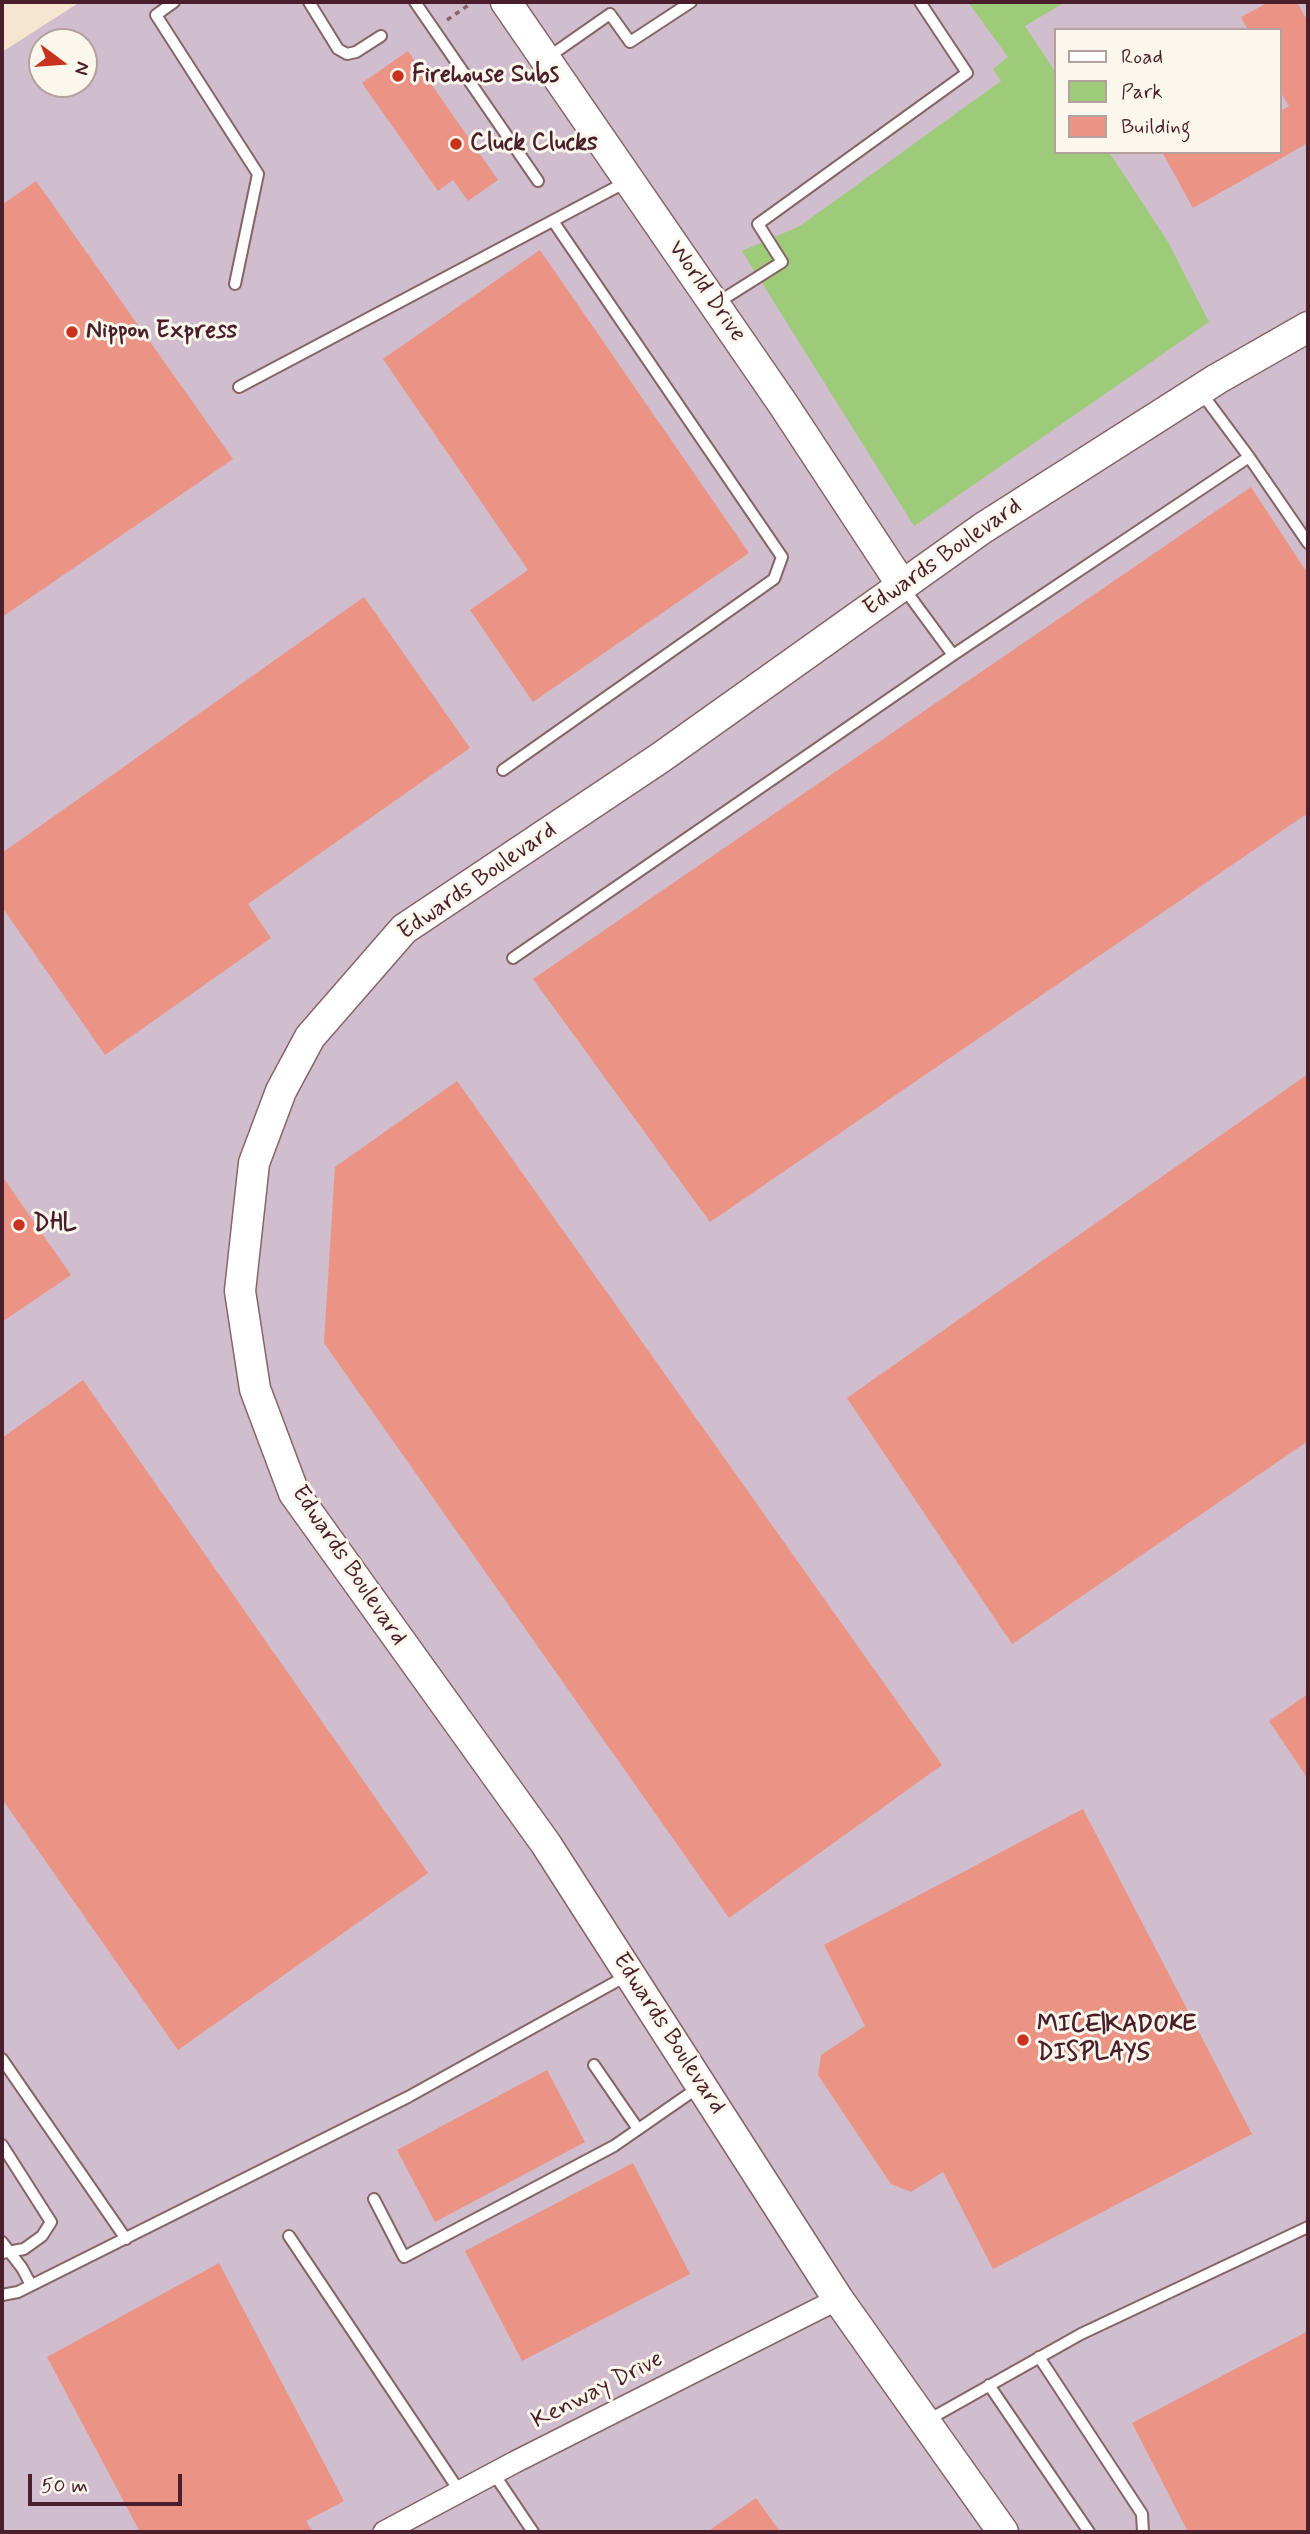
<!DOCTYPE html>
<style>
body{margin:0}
#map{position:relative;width:1310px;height:2534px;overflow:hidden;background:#f6e6cf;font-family:Mynerve,sans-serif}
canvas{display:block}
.frame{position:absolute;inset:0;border:4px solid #4a1f2b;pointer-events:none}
.legend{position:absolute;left:1054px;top:28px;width:228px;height:126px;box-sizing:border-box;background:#fbf7ec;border:2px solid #b4a19f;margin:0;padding:9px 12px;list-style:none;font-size:21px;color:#4a1f2b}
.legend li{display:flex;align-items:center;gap:14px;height:35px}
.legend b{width:35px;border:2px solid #b4a19f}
.north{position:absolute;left:28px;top:28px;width:70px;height:70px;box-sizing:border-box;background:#fbf7ec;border:2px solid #b4a19f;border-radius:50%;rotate:106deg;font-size:19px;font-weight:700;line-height:28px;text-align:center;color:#4a1f2b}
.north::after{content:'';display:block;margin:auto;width:24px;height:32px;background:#c8321e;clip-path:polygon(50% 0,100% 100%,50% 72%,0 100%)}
.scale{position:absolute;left:28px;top:2474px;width:154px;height:32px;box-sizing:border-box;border:4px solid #4a1f2b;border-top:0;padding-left:9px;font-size:21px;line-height:24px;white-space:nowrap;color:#4a1f2b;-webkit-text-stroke:5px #fbf7ec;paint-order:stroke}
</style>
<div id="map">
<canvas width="1310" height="2534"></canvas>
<div class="frame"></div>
<ul class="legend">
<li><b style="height:9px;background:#fff"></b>Road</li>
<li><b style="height:19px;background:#9ecb79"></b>Park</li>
<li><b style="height:19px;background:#eb9486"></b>Building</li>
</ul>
<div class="north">N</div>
<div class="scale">50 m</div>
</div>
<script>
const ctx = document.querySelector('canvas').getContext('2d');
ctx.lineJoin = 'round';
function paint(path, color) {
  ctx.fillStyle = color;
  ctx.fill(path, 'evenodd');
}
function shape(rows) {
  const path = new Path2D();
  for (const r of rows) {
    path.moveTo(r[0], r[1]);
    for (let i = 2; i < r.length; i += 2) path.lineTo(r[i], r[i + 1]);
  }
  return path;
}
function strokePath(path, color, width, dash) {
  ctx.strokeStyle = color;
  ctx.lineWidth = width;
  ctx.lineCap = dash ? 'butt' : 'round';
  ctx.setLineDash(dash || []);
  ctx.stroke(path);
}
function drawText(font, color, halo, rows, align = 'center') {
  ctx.font = font + ' Mynerve,sans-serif';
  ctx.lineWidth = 6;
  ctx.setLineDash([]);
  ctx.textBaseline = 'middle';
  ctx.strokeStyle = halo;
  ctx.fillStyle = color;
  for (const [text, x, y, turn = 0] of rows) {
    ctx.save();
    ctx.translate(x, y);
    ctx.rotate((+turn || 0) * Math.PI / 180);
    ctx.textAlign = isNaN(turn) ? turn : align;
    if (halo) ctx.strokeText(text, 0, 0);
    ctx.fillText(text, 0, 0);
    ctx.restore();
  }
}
const industrial = shape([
 [80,2,1308,2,1308,2532,2,2532,2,52],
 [1056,30,1280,30,1280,152,1056,152],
 [42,42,84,42,84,84,42,84]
]);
const green = shape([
 [968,2,1065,2,1025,26,1056,73,1056,152,1109,152,1168,242,1209,322,914,526,742,251,800,226,1001,81,993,69,1008,57]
]);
const building = shape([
 [1269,2,1297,2,1308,22,1308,143,1193,208,1162,152,1280,152,1280,111,1289,106,1280,91,1280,30,1248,30,1241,17],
 [408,51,498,180,468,201,453,180,438,191,362,83],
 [36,181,233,459,2,617,2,205],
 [540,250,749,553,533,702,470,610,528,570,383,359],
 [1251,487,1308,574,1308,813,710,1222,533,979],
 [364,597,470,748,248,904,271,938,105,1055,2,907,2,853],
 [1308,1074,1308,1441,1012,1644,847,1398],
 [457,1081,942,1765,729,1918,324,1343,335,1167],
 [2,1176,71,1275,2,1322],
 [83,1380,428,1873,178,2050,2,1799,2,1438],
 [1308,1694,1308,1779,1269,1721],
 [1083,1809,1252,2134,993,2269,943,2172,911,2192,891,2184,818,2075,821,2055,865,2026,824,1945],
 [547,2070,585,2142,435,2222,397,2150],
 [633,2163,690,2274,522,2361,465,2251],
 [219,2263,344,2501,306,2521,313,2532,140,2532,47,2357],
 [1308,2331,1308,2532,1188,2532,1132,2423],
 [756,2498,780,2532,707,2532]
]);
const path = shape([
 [447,20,473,2]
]);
const lane = shape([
 [174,2,156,15,258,174,235,284],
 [309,2,338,49,347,54,356,52,381,36],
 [415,2,538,181],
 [547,58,610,14,630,42,691,2],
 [717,303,782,262,758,224,967,73,920,2],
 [239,387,626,182],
 [1200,391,1249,457,1308,543],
 [903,587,953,655],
 [503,770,774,579,782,557,553,221],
 [513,958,953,655,1249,457],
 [2,2059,126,2239],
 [594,2065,638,2129],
 [2,2145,51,2222,42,2236,24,2249,2,2253],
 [374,2199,404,2257,614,2146,699,2087],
 [289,2236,460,2492],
 [2,2242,22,2268,31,2285],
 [2,2295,18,2292,408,2097,628,1975],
 [1039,2357,1142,2514,1143,2532],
 [989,2385,1089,2532],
 [928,2420,1081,2334,1308,2227],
 [494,2474,533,2532]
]);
const street = shape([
 [384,2532,515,2462,838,2299]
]);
const secondary = shape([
 [506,2,783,404,902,585],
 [1003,2532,838,2299,546,1844,294,1493,255,1389,240,1291,254,1163,281,1091,310,1037,404,929,660,758,983,528,1217,379,1308,327]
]);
const markers = [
 [398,76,7,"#c8321e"],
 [456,144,7,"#c8321e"],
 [72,332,7,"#c8321e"],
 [19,1225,7,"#c8321e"],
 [1023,2040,7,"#c8321e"]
];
const poiNames = [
 ["Firehouse Subs",412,76],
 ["Cluck Clucks",470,144],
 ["Nippon Express",86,332],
 ["DHL",33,1225],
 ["MICE|KADOKE",1037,2026],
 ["DISPLAYS",1037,2054]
];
const streetNames = [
 ["World Drive",706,292,55],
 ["Edwards Boulevard",943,558,-35],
 ["Edwards Boulevard",478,882,-35],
 ["Edwards Boulevard",348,1566,56],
 ["Edwards Boulevard",668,2034,57],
 ["Kenway Drive",598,2391,-27]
];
paint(industrial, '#d0bdcd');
paint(green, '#9ecb79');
paint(building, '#eb9486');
strokePath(lane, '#866564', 14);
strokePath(street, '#866564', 24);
strokePath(secondary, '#866564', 33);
strokePath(path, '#866564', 3.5, [5, 5]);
strokePath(lane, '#fff', 10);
strokePath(street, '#fff', 21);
strokePath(secondary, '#fff', 30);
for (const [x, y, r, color] of markers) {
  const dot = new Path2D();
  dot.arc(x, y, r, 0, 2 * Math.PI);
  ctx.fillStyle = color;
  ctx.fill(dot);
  strokePath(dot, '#fbf7ec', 2.5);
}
drawText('bold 24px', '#4a1f2b', '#fbf7ec', poiNames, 'left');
drawText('24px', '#4a1f2b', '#fbf7ec', streetNames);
</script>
